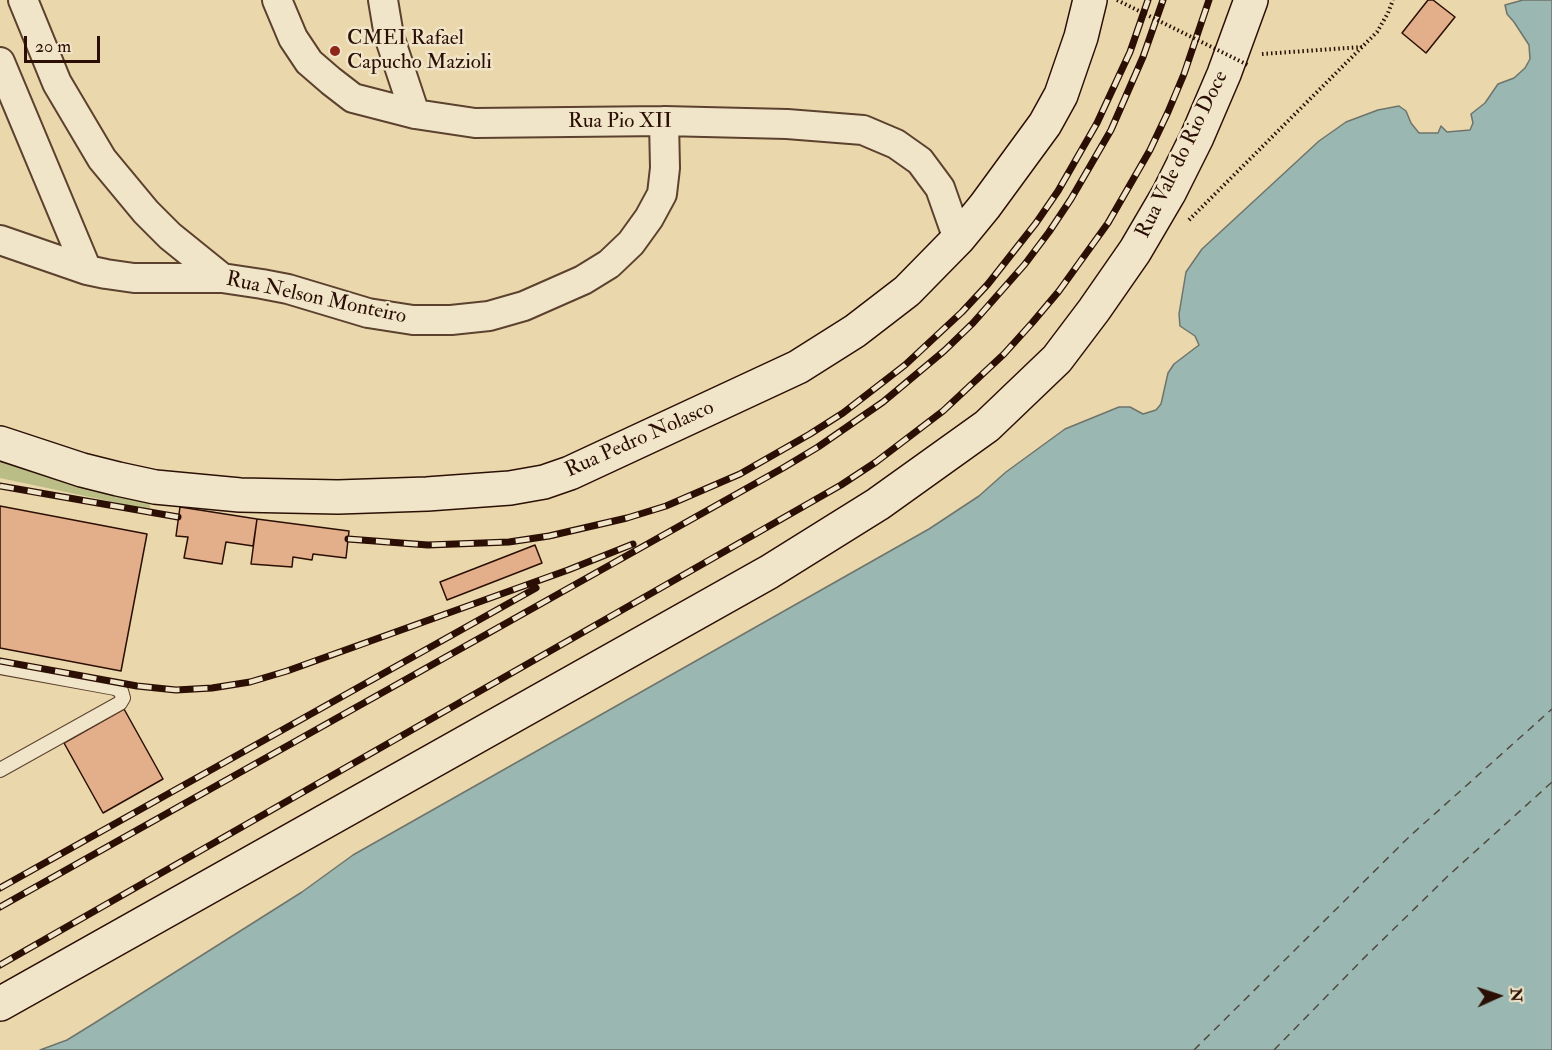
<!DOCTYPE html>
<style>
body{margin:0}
#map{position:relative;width:1552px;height:1050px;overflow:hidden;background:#ead7ac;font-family:"IM FELL Double Pica",serif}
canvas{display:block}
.north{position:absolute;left:1468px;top:966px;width:60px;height:60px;-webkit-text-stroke:4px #f1e5c9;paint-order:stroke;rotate:87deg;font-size:16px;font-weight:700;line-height:24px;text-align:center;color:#2b0f04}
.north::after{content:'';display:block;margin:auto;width:21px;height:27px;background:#2b0f04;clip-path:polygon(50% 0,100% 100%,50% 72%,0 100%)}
.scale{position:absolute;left:24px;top:36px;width:76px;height:27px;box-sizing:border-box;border:3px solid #2b0f04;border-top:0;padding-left:8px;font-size:18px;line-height:21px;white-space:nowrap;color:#2b0f04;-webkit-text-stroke:4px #f1e5c9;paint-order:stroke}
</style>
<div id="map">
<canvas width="1552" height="1050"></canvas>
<div class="north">N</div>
<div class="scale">20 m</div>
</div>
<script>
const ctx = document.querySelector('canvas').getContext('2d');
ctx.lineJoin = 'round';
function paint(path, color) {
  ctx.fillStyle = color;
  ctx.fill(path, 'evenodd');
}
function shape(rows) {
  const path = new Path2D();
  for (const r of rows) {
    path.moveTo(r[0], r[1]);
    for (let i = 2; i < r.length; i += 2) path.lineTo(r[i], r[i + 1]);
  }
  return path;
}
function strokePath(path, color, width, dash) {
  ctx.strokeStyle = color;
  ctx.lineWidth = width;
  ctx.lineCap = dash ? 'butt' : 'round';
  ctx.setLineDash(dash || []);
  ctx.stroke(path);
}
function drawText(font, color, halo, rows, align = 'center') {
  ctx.font = font + ' "IM FELL Double Pica",serif';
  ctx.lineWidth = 5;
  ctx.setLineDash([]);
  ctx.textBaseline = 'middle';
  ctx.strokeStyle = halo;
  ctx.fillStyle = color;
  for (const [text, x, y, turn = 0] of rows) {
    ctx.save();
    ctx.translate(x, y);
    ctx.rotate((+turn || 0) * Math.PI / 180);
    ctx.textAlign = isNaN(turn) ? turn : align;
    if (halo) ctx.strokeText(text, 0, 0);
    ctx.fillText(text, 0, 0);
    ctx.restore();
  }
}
const green = shape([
 [0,457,88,488,149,503,151,510,0,478]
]);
const water = shape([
 [1523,0,1552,0,1552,1050,40,1050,67,1040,93,1024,302,892,353,855,929,529,979,496,1006,472,1065,429,1119,407,1130,407,1143,414,1156,410,1161,404,1168,373,1174,364,1199,345,1195,336,1180,326,1179,314,1186,272,1202,249,1319,141,1346,122,1378,110,1399,106,1406,111,1411,123,1419,133,1438,133,1441,126,1447,132,1470,130,1473,123,1471,114,1485,103,1498,84,1514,78,1525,68,1530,59,1529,45,1514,22,1507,14,1505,5,1523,0]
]);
const ferry = shape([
 [1194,1050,1410,836,1552,709],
 [1274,1050,1362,960,1448,876,1552,782]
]);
const building = shape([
 [1428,0,1433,0,1455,17,1426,53,1402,33,1428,0],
 [0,506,147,534,121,671,0,648,0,506],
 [180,507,257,519,253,546,226,542,222,564,184,558,188,537,176,536,180,507],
 [257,519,349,531,346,558,313,554,312,560,293,557,292,567,251,564,257,519],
 [535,545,542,563,447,600,440,582,535,545],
 [124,709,163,779,103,813,64,743,124,709]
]);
const path = shape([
 [1262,54,1362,47],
 [1189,220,1377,32,1388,13,1393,0]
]);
const lane = shape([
 [0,667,115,688,121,691,123,698,120,703,0,770]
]);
const street = shape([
 [23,0,57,83,102,159,146,212,170,236,222,278],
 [277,0,293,38,309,62,331,81,353,98,415,114,475,123,664,121,787,124,863,130,896,144,920,161,940,188,958,239],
 [383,0,389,36,415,114],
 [0,62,87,270],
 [0,240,87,270,106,274,134,278,222,278,262,284,288,289,368,313,413,320,451,320,489,316,524,306,583,280,609,264,631,243,649,218,662,194,665,168,664,121]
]);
const secondary = shape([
 [0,443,82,470,118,479,155,487,240,495,338,497,427,494,510,488,544,482,570,473,798,367,855,331,907,291,958,239,985,206,1045,124,1061,95,1081,37,1090,0],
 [0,1004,769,572,878,504,987,426,1057,359,1094,310,1135,251,1169,193,1197,137,1224,74,1251,0]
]);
const rail = shape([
 [0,486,178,517],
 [348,539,428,545,509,542,549,536,627,518,666,506,740,474,810,434,843,413,905,365,962,312,988,284,1036,223,1058,191,1097,123,1130,52,1148,0],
 [0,661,137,686,176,690,212,688,250,682,287,671,568,570,633,544],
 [0,888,536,588],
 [0,907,783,468,818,447,883,402,944,351,973,323,1025,264,1049,232,1071,199,1111,130,1143,57,1163,0],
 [0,965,841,485,876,462,943,411,1004,354,1032,323,1059,291,1108,223,1150,150,1168,112,1184,74,1209,0]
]);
const pathBridge = shape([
 [1117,0,1250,66]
]);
const markers = [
 [335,51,6,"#8f2418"]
];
const poiNames = [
 ["CMEI Rafael",347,39],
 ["Capucho Mazioli",347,63]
];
const streetNames = [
 ["Rua Pio XII",620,122],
 ["Rua Vale do Rio Doce",1183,155,-64],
 ["Rua Nelson Monteiro",316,299,12],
 ["Rua Pedro Nolasco",640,440,-24]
];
paint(green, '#bbbd86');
paint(water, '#9ab8b1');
strokePath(water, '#6e746c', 1.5);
strokePath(ferry, '#524a41', 1.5, [8, 6]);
paint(building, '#e3af8b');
strokePath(building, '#2b0f04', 1.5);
strokePath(lane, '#5b412e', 16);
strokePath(street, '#5b412e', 32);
strokePath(secondary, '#2b0f04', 36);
strokePath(path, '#2b0f04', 4, [1.5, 3]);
strokePath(lane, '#f1e5c9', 14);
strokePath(street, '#f1e5c9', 28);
strokePath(secondary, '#f1e5c9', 33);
strokePath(rail, '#2b0f04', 7);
strokePath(rail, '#f1e5c9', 4.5, [14]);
strokePath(pathBridge, '#2b0f04', 4, [1.5, 3]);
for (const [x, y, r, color] of markers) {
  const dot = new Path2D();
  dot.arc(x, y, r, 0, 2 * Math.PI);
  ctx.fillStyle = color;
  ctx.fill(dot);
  strokePath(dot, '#f1e5c9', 2);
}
drawText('21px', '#2b0f04', '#f1e5c9', poiNames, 'left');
drawText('21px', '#2b0f04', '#f1e5c9', streetNames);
</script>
